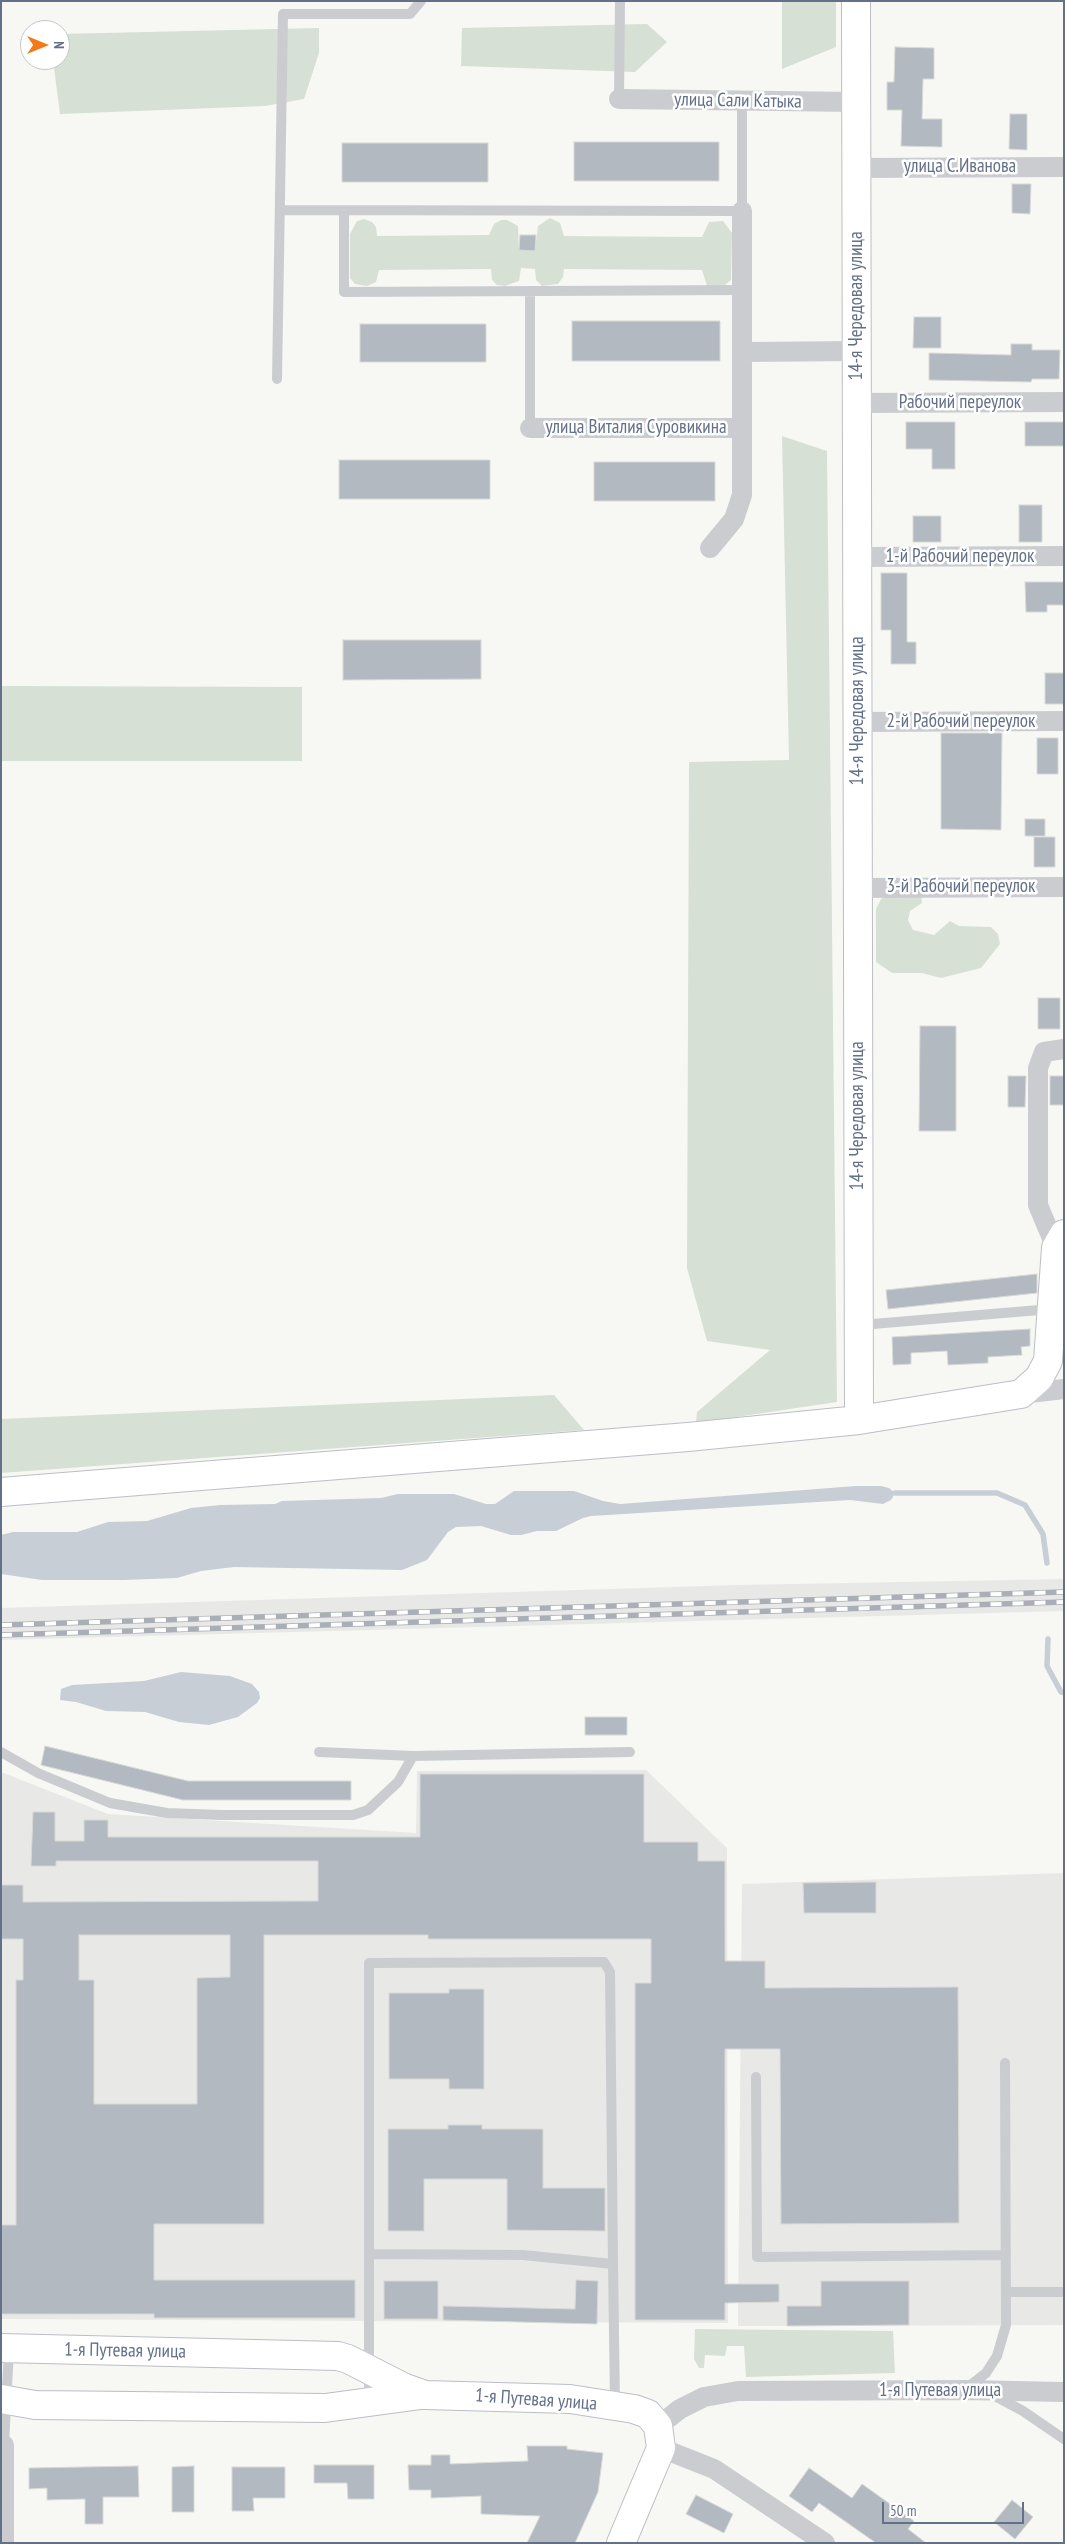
<!DOCTYPE html>
<meta charset="utf-8">
<style>
body{margin:0}
#map{position:relative;width:1065px;height:2544px;overflow:hidden;background:#f7f8f4;font-family:"PT Sans Narrow",sans-serif}
canvas{display:block}
.frame{position:absolute;inset:0;border:2px solid #637088;pointer-events:none}
.north{position:absolute;left:20px;top:20px;width:50px;height:50px;box-sizing:border-box;background:#fff;border:1px solid #c1c6cf;border-radius:50%;rotate:90deg;font-size:14px;font-weight:700;line-height:20px;text-align:center;color:#637088}
.north::after{content:'';display:block;margin:auto;width:18px;height:22px;background:#f47918;clip-path:polygon(50% 0,100% 100%,50% 72%,0 100%)}
.scale{position:absolute;left:882px;top:2502px;width:142px;height:22px;box-sizing:border-box;border:2px solid #637088;border-top:0;padding-left:6px;font-size:15px;line-height:18px;white-space:nowrap;color:#637088;-webkit-text-stroke:4px #fff;paint-order:stroke}
</style>
<div id="map">
<canvas width="1065" height="2544"></canvas>
<div class="frame"></div>
<div class="north">N</div>
<div class="scale">50 m</div>
</div>
<script>
const ctx = document.querySelector('canvas').getContext('2d');
ctx.lineJoin = 'round';
function paint(path, color) {
  ctx.fillStyle = color;
  ctx.fill(path, 'evenodd');
}
function shape(rows) {
  const path = new Path2D();
  for (const r of rows) {
    path.moveTo(r[0], r[1]);
    for (let i = 2; i < r.length; i += 2) path.lineTo(r[i], r[i + 1]);
  }
  return path;
}
function strokePath(path, color, width, dash) {
  ctx.strokeStyle = color;
  ctx.lineWidth = width;
  ctx.lineCap = dash ? 'butt' : 'round';
  ctx.setLineDash(dash || []);
  ctx.stroke(path);
}
function drawText(font, color, halo, rows, align = 'center') {
  ctx.font = font + ' "PT Sans Narrow",sans-serif';
  ctx.lineWidth = 5;
  ctx.setLineDash([]);
  ctx.textBaseline = 'middle';
  ctx.strokeStyle = halo;
  ctx.fillStyle = color;
  for (const [text, x, y, turn = 0] of rows) {
    ctx.save();
    ctx.translate(x, y);
    ctx.rotate((+turn || 0) * Math.PI / 180);
    ctx.textAlign = isNaN(turn) ? turn : align;
    if (halo) ctx.strokeText(text, 0, 0);
    ctx.fillText(text, 0, 0);
    ctx.restore();
  }
}
const built = shape([
 [1064,1579,1064,1611,1,1640,1,1608,738,1585],
 [646,1770,727,1848,728,2323,1,2319,1,1772,108,1814,416,1833,417,1771],
 [1064,1873,1064,2325,738,2326,742,1884]
]);
const green = shape([
 [782,1,836,1,836,47,782,69],
 [647,24,667,42,635,72,461,66,462,28],
 [319,28,319,53,304,99,265,106,60,114,53,60,60,60,60,34],
 [550,218,560,223,564,236,702,237,709,222,723,221,732,233,731,280,725,285,707,286,702,270,564,269,563,277,558,284,542,286,536,280,535,269,521,268,519,281,505,286,497,285,492,280,491,269,379,270,376,282,367,286,355,284,350,278,350,234,357,221,364,219,372,222,376,227,377,236,489,235,494,224,501,220,507,220,518,226,519,250,535,251,538,226],
 [782,436,827,451,837,1402,696,1423,697,1412,770,1350,707,1341,687,1268,689,762,789,760],
 [1,686,302,687,302,761,1,761],
 [891,893,921,894,922,903,910,911,908,920,913,930,934,935,950,921,959,926,991,927,998,934,1000,944,981,968,941,978,922,973,892,973,876,962,876,909,881,899],
 [554,1395,584,1430,1,1473,1,1419],
 [695,2329,893,2331,895,2373,746,2377,744,2346,727,2346,725,2356,705,2355,704,2368,699,2368,694,2359]
]);
const water = shape([
 [856,1486,881,1486,889,1488,895,1493,891,1500,883,1504,850,1500,591,1516,583,1518,556,1531,537,1531,521,1535,511,1535,481,1526,456,1527,448,1532,427,1560,402,1570,234,1567,201,1571,177,1578,124,1580,42,1580,1,1574,1,1535,13,1532,77,1532,108,1522,147,1521,191,1508,220,1505,275,1504,282,1501,381,1498,398,1494,454,1494,486,1504,495,1504,514,1491,574,1491,603,1501,620,1504],
 [181,1672,230,1676,252,1684,259,1692,260,1698,257,1703,238,1717,209,1725,179,1722,145,1712,106,1711,76,1702,60,1700,61,1689,72,1685,144,1681]
]);
const stream = shape([
 [895,1493,997,1493,1025,1505,1043,1534,1047,1563],
 [1048,1639,1047,1666,1061,1692,1064,1693]
]);
const building = shape([
 [895,47,934,48,934,79,923,79,922,119,942,119,942,147,901,146,902,110,887,110,887,82,894,82,895,47],
 [1010,114,1027,114,1027,150,1009,149,1010,114],
 [574,142,719,142,719,181,574,181,574,142],
 [342,143,488,143,488,182,342,182,342,143],
 [1012,184,1031,184,1030,214,1012,213,1012,184],
 [520,235,536,235,535,251,519,250,520,235],
 [914,317,941,317,941,348,913,348,914,317],
 [572,321,720,321,720,361,572,361,572,321],
 [360,324,486,324,486,362,360,362,360,324],
 [1011,344,1032,344,1032,350,1060,350,1059,379,1032,379,1031,382,929,380,929,353,1011,355,1011,344],
 [906,422,955,422,955,469,932,469,932,449,906,449,906,422],
 [1025,422,1064,422,1064,446,1025,446,1025,422],
 [339,460,490,460,490,499,339,499,339,460],
 [594,462,715,462,715,501,594,501,594,462],
 [1019,505,1042,505,1042,542,1019,542,1019,505],
 [913,516,941,516,941,542,913,542,913,516],
 [881,573,907,573,907,642,916,642,916,664,891,664,891,630,881,630,881,573],
 [1025,582,1064,582,1064,605,1047,605,1047,612,1026,612,1025,582],
 [343,640,481,640,481,679,343,680,343,640],
 [1045,673,1064,673,1064,704,1045,704,1045,673],
 [941,733,1002,733,1001,830,941,829,941,733],
 [1037,738,1058,738,1058,774,1037,774,1037,738],
 [1025,819,1045,819,1045,836,1025,836,1025,819],
 [1034,837,1055,837,1055,867,1034,867,1034,837],
 [1038,998,1060,998,1060,1029,1038,1029,1038,998],
 [920,1026,956,1026,956,1131,919,1131,920,1026],
 [1008,1076,1026,1076,1025,1107,1008,1107,1008,1076],
 [1050,1076,1064,1076,1064,1105,1050,1105,1050,1076],
 [1037,1274,1037,1293,888,1309,886,1290,1037,1274],
 [1030,1329,1030,1346,1021,1347,1022,1355,988,1357,988,1363,948,1365,947,1351,911,1353,911,1364,893,1365,892,1337,1030,1329],
 [585,1717,627,1717,627,1735,585,1735,585,1717],
 [45,1746,188,1781,351,1781,351,1800,183,1800,41,1765,45,1746],
 [420,1774,644,1774,644,1842,698,1842,698,1861,725,1861,725,1961,765,1961,765,1988,958,1987,959,2223,781,2224,780,2049,725,2049,725,2284,779,2284,779,2302,725,2303,725,2320,635,2320,635,1983,651,1983,651,1939,428,1939,428,1935,264,1935,264,2224,154,2224,154,2280,355,2280,355,2318,154,2318,154,2314,1,2314,1,2225,16,2225,16,1980,23,1980,23,1939,1,1939,1,1885,23,1885,23,1902,318,1901,318,1861,56,1861,56,1866,31,1866,33,1812,55,1812,55,1841,84,1841,84,1820,108,1820,108,1837,420,1837,420,1774],
 [79,1935,230,1935,230,1977,197,1978,197,2104,94,2104,94,1980,79,1980,79,1935],
 [876,1882,876,1913,804,1913,803,1883,876,1882],
 [449,1989,484,1989,484,2089,449,2089,449,2079,389,2079,389,1993,449,1993,449,1989],
 [448,2125,482,2125,482,2129,543,2129,543,2188,605,2188,605,2231,507,2230,507,2179,424,2179,424,2231,388,2231,388,2129,448,2129,448,2125],
 [576,2280,598,2281,597,2324,443,2320,443,2306,575,2309,576,2280],
 [384,2281,438,2281,438,2319,384,2319,384,2281],
 [821,2281,909,2281,909,2325,787,2326,787,2306,821,2306,821,2281],
 [527,2446,567,2446,567,2449,603,2453,598,2492,575,2543,527,2543,540,2516,481,2514,481,2496,431,2498,431,2490,409,2490,408,2465,431,2465,431,2455,450,2455,450,2464,528,2461,527,2446],
 [314,2465,374,2465,374,2499,348,2499,347,2483,314,2483,314,2465],
 [138,2466,139,2497,103,2497,103,2524,85,2524,85,2499,47,2500,47,2488,29,2489,29,2468,138,2466],
 [194,2466,194,2512,172,2512,172,2467,194,2466],
 [232,2467,285,2467,285,2498,253,2498,254,2511,232,2511,232,2467],
 [809,2468,852,2498,862,2484,914,2521,908,2529,926,2543,876,2543,819,2503,812,2512,789,2496,809,2468],
 [696,2495,733,2514,724,2533,686,2514,696,2495],
 [1012,2500,1033,2517,1015,2539,994,2522,1012,2500]
]);
const lane = shape([
 [619,99,620,1],
 [280,210,742,211,742,101],
 [344,211,344,292,741,290],
 [530,291,530,428],
 [277,379,283,14,410,14,421,1],
 [861,1325,1051,1309],
 [1,1752,38,1773,110,1803,167,1813,221,1815,353,1815,368,1810,398,1782,413,1756],
 [319,1752,413,1756,630,1752],
 [756,2077,757,2257,1006,2255],
 [369,2254,523,2255,613,2264,615,2406],
 [1006,2292,1064,2292],
 [967,2388,986,2373,997,2356,1006,2325,1005,2063],
 [995,2396,1023,2411,1064,2439],
 [369,2402,369,1963,604,1962,610,1972,613,2264],
 [4,2445,9,2349]
]);
const street = shape([
 [619,99,856,102],
 [857,168,1064,167],
 [742,352,857,351],
 [857,403,1064,402],
 [530,428,742,428],
 [710,548,734,519,742,495,742,211],
 [857,557,1064,556],
 [858,722,1064,721],
 [858,888,1064,887],
 [1056,1248,1038,1205,1038,1068,1044,1052,1064,1049],
 [1021,1394,1064,1389],
 [658,2426,680,2409,704,2397,738,2391,964,2390,1064,2392],
 [4,2445,4,2543],
 [661,2448,714,2469,825,2543]
]);
const secondary = shape([
 [856,1,859,1420],
 [1,1492,688,1437,859,1420,1021,1394,1039,1378,1048,1361,1056,1248,1064,1234],
 [1,2348,338,2356,348,2359,405,2388,425,2395,570,2399,634,2409,648,2414,658,2426,661,2448,621,2543],
 [1,2399,35,2405,325,2408,421,2395]
]);
const rail = shape([
 [1,1625,1064,1592],
 [1,1635,1064,1602]
]);
const streetNames = [
 ["улица Сали Катыка",738,101,1],
 ["улица С.Иванова",960,167],
 ["14-я Чередовая улица",857,306,-90],
 ["Рабочий переулок",960,403],
 ["улица Виталия Суровикина",636,428],
 ["1-й Рабочий переулок",960,557],
 ["14-я Чередовая улица",858,711,-90],
 ["2-й Рабочий переулок",961,722],
 ["3-й Рабочий переулок",961,887],
 ["14-я Чередовая улица",858,1116,-90],
 ["1-я Путевая улица",125,2351,1],
 ["1-я Путевая улица",940,2391],
 ["1-я Путевая улица",536,2400,4]
];
paint(built, '#e8e8e7');
paint(green, '#d7e0d5');
paint(water, '#c7ced5');
strokePath(stream, '#c7ced5', 5.5);
paint(building, '#b3b9c1');
strokePath(building, '#d8d9d6', 1);
strokePath(secondary, '#bbbec5', 30);
strokePath(lane, '#caccd0', 10);
strokePath(street, '#caccd0', 20);
strokePath(secondary, '#fff', 28);
strokePath(rail, '#aaaeb6', 5.5);
strokePath(rail, '#fff', 4, [11]);
drawText('19px', '#637088', '#fff', streetNames);
</script>
